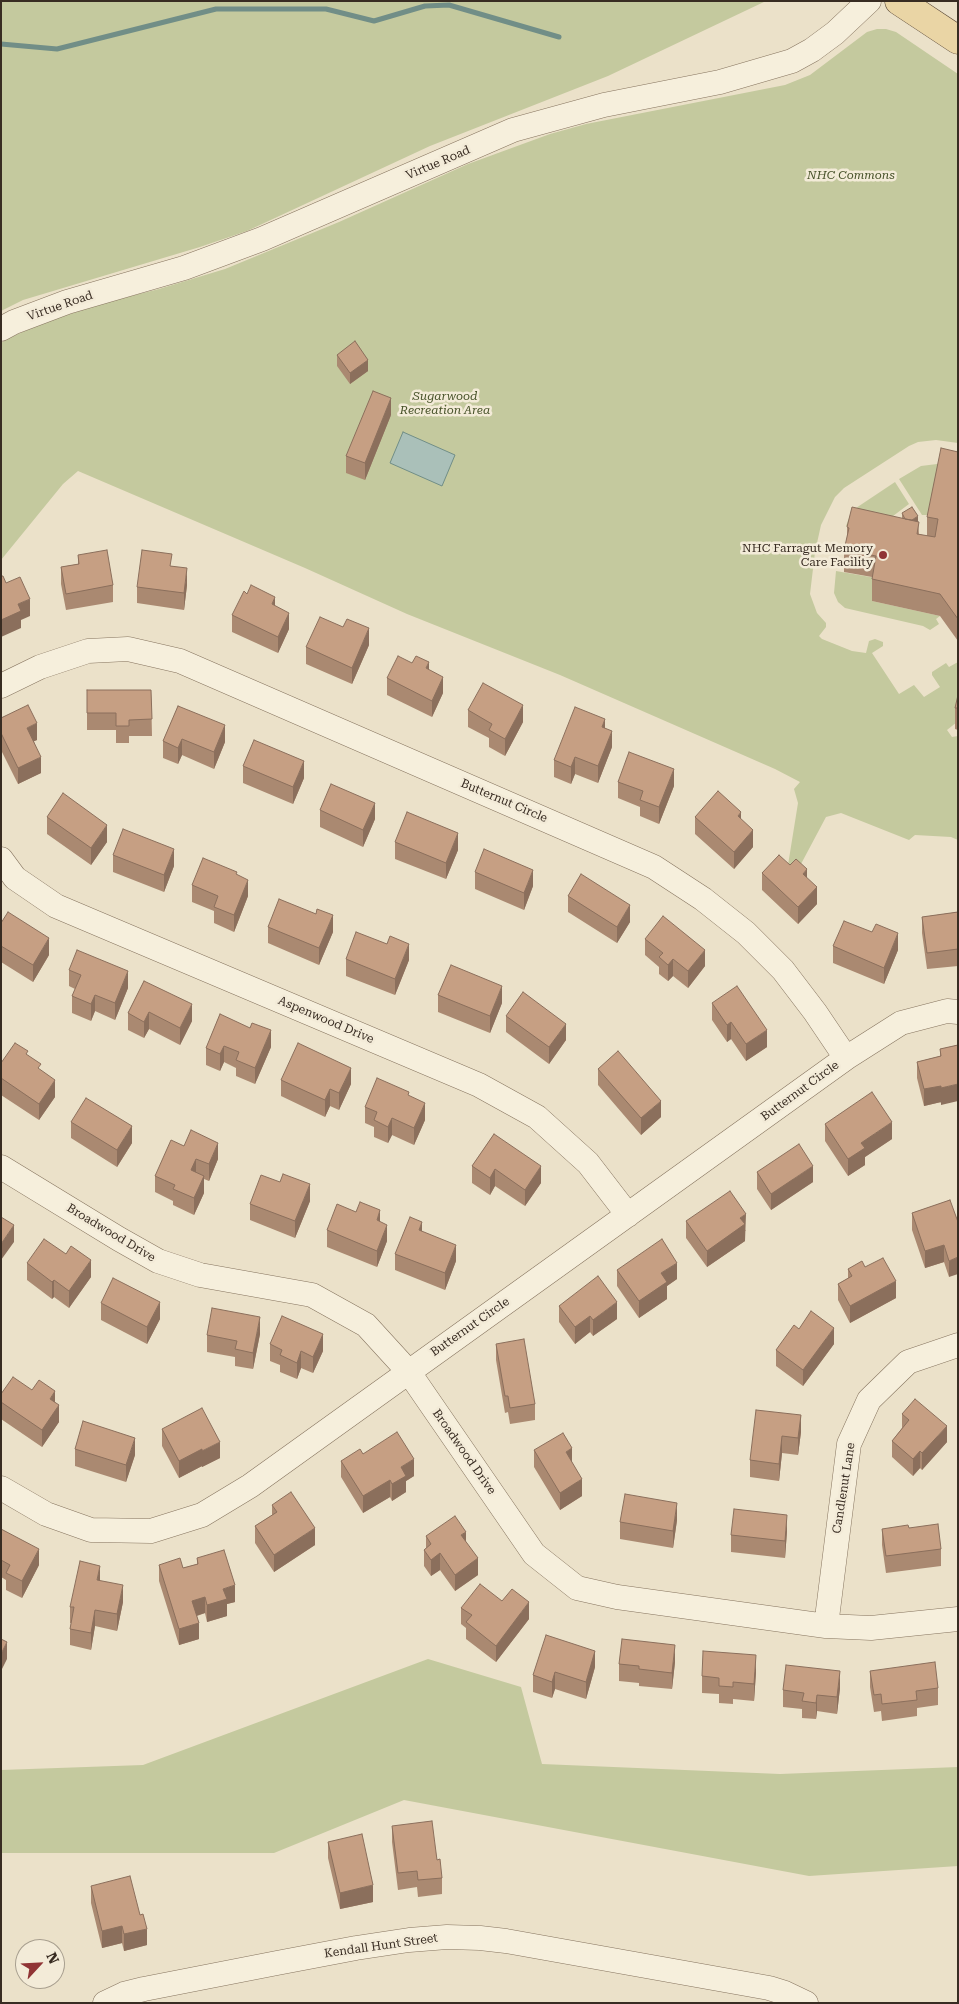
<!DOCTYPE html>
<style>
body{margin:0}
#map{position:relative;width:959px;height:2004px;overflow:hidden;background:#ebe1c9;font-family:"Roboto Serif",serif}
canvas{display:block}
.frame{position:absolute;inset:0;border:2px solid #382c22;pointer-events:none}
.north{position:absolute;left:15px;top:1939px;width:50px;height:50px;box-sizing:border-box;background:#f3ebd8;border:1px solid #a89f8f;border-radius:50%;rotate:65deg;font-size:14px;font-weight:700;line-height:20px;text-align:center;color:#382c22}
.north::after{content:'';display:block;margin:auto;width:18px;height:22px;background:#903435;clip-path:polygon(50% 0,100% 100%,50% 72%,0 100%)}
</style>
<div id="map">
<canvas width="959" height="2004"></canvas>
<div class="frame"></div>
<div class="north">N</div>
</div>
<script>
const ctx = document.querySelector('canvas').getContext('2d');
ctx.lineJoin = 'round';
function paint(path, color) {
  ctx.fillStyle = color;
  ctx.fill(path, 'evenodd');
}
function shape(rows) {
  const path = new Path2D();
  for (const r of rows) {
    path.moveTo(r[0], r[1]);
    for (let i = 2; i < r.length; i += 2) path.lineTo(r[i], r[i + 1]);
  }
  return path;
}
function strokePath(path, color, width, dash) {
  ctx.strokeStyle = color;
  ctx.lineWidth = width;
  ctx.lineCap = dash ? 'butt' : 'round';
  ctx.setLineDash(dash || []);
  ctx.stroke(path);
}
function drawText(font, color, halo, rows, align = 'center') {
  ctx.font = font + ' "Roboto Serif",serif';
  ctx.lineWidth = 5;
  ctx.setLineDash([]);
  ctx.textBaseline = 'middle';
  ctx.strokeStyle = halo;
  ctx.fillStyle = color;
  for (const [text, x, y, turn = 0] of rows) {
    ctx.save();
    ctx.translate(x, y);
    ctx.rotate((+turn || 0) * Math.PI / 180);
    ctx.textAlign = isNaN(turn) ? turn : align;
    if (halo) ctx.strokeText(text, 0, 0);
    ctx.fillText(text, 0, 0);
    ctx.restore();
  }
}
const green = shape([
 [1,1,766,1,608,76,430,146,247,231,200,247,23,300,1,311],
 [877,29,886,29,896,32,958,74,958,443,936,440,918,442,909,446,844,488,835,497,821,525,815,552,810,594,817,613,826,623,826,627,819,636,822,639,852,651,866,653,869,641,875,639,883,642,883,646,872,653,899,694,914,685,924,697,940,687,932,675,932,672,946,663,949,667,958,662,958,716,957,722,947,730,952,737,958,736,958,840,951,837,915,835,909,840,841,813,826,817,801,864,788,865,798,803,794,789,800,782,775,769,560,675,407,614,305,568,78,471,63,484,1,560,1,343,7,339,40,324,99,304,159,289,225,269,339,222,468,164,550,134,586,124,785,85,810,75,867,32],
 [937,464,958,467,927,538,930,521,927,515,922,515,899,479,921,466],
 [895,482,909,504,893,516,888,537,852,529,846,526,849,518,856,508],
 [836,571,876,578,872,601,940,616,936,619,939,624,930,630,923,626,845,608,838,602,834,593],
 [428,1659,521,1687,542,1764,780,1774,958,1767,958,1866,809,1876,404,1800,274,1853,1,1853,1,1770,143,1765]
]);
const water = shape([
 [403,432,455,455,442,486,390,463,403,432]
]);
const stream = shape([
 [1,44,57,49,216,9,326,9,374,21,425,6,449,5,559,37]
]);
const minor = shape([
 [1,329,14,322,67,302,184,268,262,239,513,130,604,105,720,82,792,61,812,50,835,33,869,1],
 [1,686,40,667,88,651,128,649,180,661,654,867,703,899,746,933,783,970,815,1012,846,1058,250,1486,202,1515,151,1531,91,1530,46,1514,1,1488],
 [1,859,15,878,56,906,479,1085,537,1117,588,1163,628,1215],
 [846,1058,901,1023,947,1011,958,1012],
 [1,1167,119,1239,158,1261,200,1275,312,1295,366,1325,408,1371,534,1554,577,1588,617,1597,826,1626,871,1628,958,1619],
 [826,1626,849,1444,869,1400,908,1362,958,1345],
 [105,2003,124,1994,144,1989,277,1963,356,1948,409,1940,447,1937,480,1938,506,1941,769,1988,785,1993,806,2003]
]);
const major = shape([
 [899,1,958,40]
]);
const wall = shape([
 [337,355,368,371,350,384,337,366],
 [391,415,365,480,346,473,346,456],
 [958,452,958,641,940,616,872,601,872,577,844,572,844,550,847,539,847,527,902,518,902,513,918,521,919,534,927,536,927,517],
 [78,555,113,585,113,602,66,610,61,584,61,567,78,564],
 [172,566,187,585,184,610,137,603,137,587],
 [275,606,289,629,278,653,232,632,232,615],
 [369,645,352,684,306,664,306,647],
 [412,663,429,670,443,693,432,717,387,695,387,678],
 [87,690,151,690,152,736,129,736,129,743,116,743,116,730,87,730],
 [958,695,958,730,955,729,955,708],
 [178,706,225,742,214,769,182,755,178,764,163,758,163,741],
 [468,710,523,722,505,756,489,747,489,738,468,727],
 [1,718,37,740,34,741,41,773,18,784,1,750],
 [605,728,612,747,598,783,575,774,571,784,554,777,554,760],
 [243,766,304,778,293,804,243,783],
 [618,782,674,786,659,824,640,816,640,807,618,798],
 [320,810,375,819,363,847,320,827],
 [47,817,107,842,91,865,47,834],
 [695,817,741,819,753,847,734,869,695,834],
 [395,842,458,850,446,879,395,859],
 [113,855,174,866,164,892,113,872],
 [790,865,817,904,798,924,762,890,762,873],
 [475,872,533,886,524,910,475,889],
 [237,875,248,896,234,932,214,923,214,911,192,902,192,885],
 [568,896,630,922,617,943,568,912],
 [958,912,958,966,927,969,922,933,922,917],
 [1,923,49,955,33,982,1,962],
 [268,927,333,932,319,965,268,943],
 [645,939,705,966,688,988,673,976,668,981,659,974,659,967,645,955],
 [833,946,898,950,884,984,833,963],
 [346,959,409,960,395,995,346,976],
 [69,970,128,988,115,1020,95,1011,91,1021,72,1013,72,996,75,989,69,986],
 [144,981,192,1021,180,1045,149,1029,144,1038,128,1030,128,1013],
 [438,995,502,1003,490,1033,438,1012],
 [712,1003,767,1047,746,1061,731,1039,727,1042,712,1020],
 [220,1014,271,1047,255,1084,236,1076,236,1068,224,1062,220,1071,206,1065,206,1048],
 [506,1016,566,1040,549,1064,506,1032],
 [958,1045,941,1105,941,1102,924,1106,917,1078,917,1062,940,1056,940,1049],
 [28,1055,55,1097,39,1120,1,1095,1,1063],
 [598,1069,661,1117,641,1135,598,1085],
 [281,1080,351,1084,339,1110,330,1106,325,1117,281,1096],
 [409,1096,425,1120,414,1145,392,1135,388,1143,374,1137,374,1127,365,1123,365,1107],
 [71,1122,132,1143,117,1167,71,1138],
 [825,1124,892,1139,865,1157,865,1165,848,1176,825,1141],
 [494,1134,541,1183,525,1206,495,1186,490,1195,472,1183,472,1166],
 [184,1146,218,1159,209,1181,204,1179,204,1193,194,1215,173,1205,173,1201,155,1192,155,1176],
 [757,1172,813,1182,771,1210,757,1189],
 [950,1200,949,1277,944,1262,925,1268,912,1230,912,1213],
 [310,1201,295,1238,250,1220,250,1204],
 [686,1221,746,1230,745,1231,745,1241,707,1267,686,1238],
 [380,1222,387,1241,377,1267,327,1247,327,1230],
 [395,1254,456,1261,445,1290,395,1270],
 [27,1263,91,1277,69,1308,54,1297,52,1299,27,1280],
 [865,1267,896,1298,850,1323,838,1300,838,1284,848,1278,848,1269],
 [617,1270,677,1279,667,1286,667,1299,639,1318,617,1286],
 [101,1303,160,1319,147,1344,101,1320],
 [559,1306,617,1319,593,1336,590,1332,575,1344,559,1322],
 [799,1329,834,1344,803,1386,776,1366,776,1350],
 [260,1334,253,1369,235,1366,235,1357,207,1352,207,1335],
 [270,1344,323,1351,313,1373,301,1368,297,1379,280,1372,280,1365,270,1361],
 [496,1344,535,1404,535,1420,510,1424,508,1412,505,1413,496,1360],
 [32,1390,55,1402,59,1422,42,1447,1,1419,1,1394],
 [902,1414,947,1442,922,1470,920,1468,913,1476,892,1457,892,1441,902,1428],
 [801,1415,801,1432,798,1455,782,1453,779,1481,750,1477,750,1460],
 [162,1429,220,1458,202,1467,202,1466,179,1478,162,1446],
 [75,1449,135,1455,126,1482,75,1466],
 [534,1450,572,1462,582,1496,560,1510,534,1467],
 [363,1454,414,1476,406,1481,406,1492,392,1501,390,1497,363,1513,341,1477,341,1461],
 [272,1505,315,1545,274,1572,255,1543,255,1526,272,1515],
 [677,1520,673,1548,620,1539,620,1522],
 [909,1528,941,1549,941,1566,886,1573,882,1545,882,1529],
 [1,1529,39,1565,22,1598,6,1590,6,1580,1,1577],
 [787,1531,785,1558,731,1552,731,1535],
 [426,1536,466,1542,478,1575,455,1591,440,1570,431,1576,424,1566,424,1550,426,1548],
 [197,1558,235,1602,227,1604,227,1616,207,1622,205,1613,197,1616,199,1639,179,1645,159,1581,159,1565,183,1568,197,1564],
 [100,1581,123,1602,117,1631,95,1626,91,1650,70,1645,70,1629,71,1623,70,1623,70,1607],
 [502,1601,529,1619,496,1662,466,1639,466,1628,461,1624,461,1608],
 [595,1651,595,1667,586,1699,555,1689,552,1698,533,1692,533,1675],
 [675,1662,672,1689,639,1686,639,1683,619,1681,619,1664],
 [870,1671,938,1688,938,1705,917,1708,917,1716,882,1721,881,1711,874,1712,870,1687],
 [756,1672,754,1701,733,1699,733,1704,719,1703,719,1694,702,1693,702,1676],
 [840,1688,837,1714,817,1711,816,1719,802,1718,802,1709,783,1707,783,1690],
 [392,1826,442,1878,442,1894,418,1897,417,1887,398,1890,392,1842],
 [328,1842,373,1902,340,1909,328,1858],
 [91,1886,140,1915,147,1945,124,1951,122,1943,102,1948,91,1903]
]);
const shadedWall = shape([
 [368,360,368,371,350,384,350,373],
 [391,398,391,415,365,480,365,463],
 [918,516,918,522,908,523],
 [187,568,187,585,184,610,184,593],
 [275,597,275,613,272,604],
 [30,599,30,616,21,620,21,628,1,637,1,620,18,604],
 [289,613,289,629,278,653,278,637],
 [369,628,369,645,352,684,352,668],
 [429,662,429,679,426,668],
 [443,677,443,693,432,717,432,701],
 [523,705,523,722,505,756,505,739],
 [605,719,605,736,602,727],
 [37,723,37,740,27,744,27,728],
 [225,725,225,742,214,769,214,752],
 [612,731,612,747,598,783,598,766],
 [182,739,182,755,178,764,178,748],
 [41,757,41,773,18,784,18,768],
 [575,757,575,774,571,784,571,767],
 [304,761,304,778,293,804,293,787],
 [674,769,674,786,659,824,659,807],
 [375,803,375,819,363,847,363,830],
 [741,812,741,829,738,816],
 [107,825,107,842,91,865,91,848],
 [753,830,753,847,734,869,734,852],
 [458,833,458,850,446,879,446,863],
 [174,849,174,866,164,892,164,875],
 [807,869,807,886,803,874],
 [533,870,533,886,524,910,524,893],
 [248,880,248,896,234,932,234,915],
 [817,887,817,904,798,924,798,907],
 [630,905,630,922,617,943,617,927],
 [333,915,333,932,319,965,319,948],
 [898,933,898,950,884,984,884,968],
 [49,938,49,955,33,982,33,965],
 [409,944,409,960,395,995,395,979],
 [705,950,705,966,688,988,688,971],
 [673,959,673,976,668,981,668,965],
 [128,971,128,988,115,1020,115,1003],
 [502,986,502,1003,490,1033,490,1016],
 [95,995,95,1011,91,1021,91,1004],
 [192,1004,192,1021,180,1045,180,1028],
 [149,1012,149,1029,144,1038,144,1022],
 [731,1022,731,1039,727,1042,727,1025],
 [566,1024,566,1040,549,1064,549,1047],
 [271,1030,271,1047,255,1084,255,1068],
 [767,1030,767,1047,746,1061,746,1044],
 [224,1046,224,1062,220,1071,220,1054],
 [351,1068,351,1084,339,1110,339,1093],
 [55,1080,55,1097,39,1120,39,1104],
 [958,1084,958,1101,941,1105,941,1088],
 [941,1086,941,1102,924,1106,924,1089],
 [330,1089,330,1106,325,1117,325,1100],
 [661,1101,661,1117,641,1135,641,1118],
 [425,1103,425,1120,414,1145,414,1128],
 [392,1118,392,1135,388,1143,388,1127],
 [892,1122,892,1139,865,1157,865,1165,848,1176,848,1159,861,1143],
 [132,1126,132,1143,117,1167,117,1150],
 [218,1143,218,1159,209,1181,209,1164],
 [196,1159,196,1175,191,1170],
 [541,1166,541,1183,525,1206,525,1190],
 [813,1166,813,1182,771,1210,771,1194],
 [495,1169,495,1186,490,1195,490,1178],
 [204,1176,204,1193,194,1215,194,1198],
 [310,1184,310,1201,295,1238,295,1221],
 [380,1210,380,1227,377,1220],
 [746,1214,745,1241,707,1267,707,1251,740,1218],
 [422,1222,422,1238,419,1230],
 [14,1225,14,1242,1,1260,1,1244],
 [387,1225,387,1241,377,1267,377,1251],
 [456,1245,456,1261,445,1290,445,1273],
 [944,1245,944,1262,925,1268,925,1251],
 [958,1257,958,1274,949,1277,949,1261],
 [91,1260,91,1277,69,1308,69,1291],
 [677,1263,677,1279,667,1286,667,1299,639,1318,639,1301,661,1273],
 [54,1280,54,1297,52,1299,52,1282],
 [896,1281,896,1298,850,1323,850,1306],
 [160,1302,160,1319,147,1344,147,1327],
 [617,1302,617,1319,593,1336,593,1320],
 [590,1316,590,1332,575,1344,575,1327],
 [260,1317,260,1334,253,1369,253,1353],
 [834,1328,834,1344,803,1386,803,1370],
 [323,1334,323,1351,313,1373,313,1357],
 [301,1351,301,1368,297,1379,297,1363],
 [55,1391,55,1408,50,1399],
 [59,1405,59,1422,42,1447,42,1430],
 [801,1415,801,1432,798,1455,798,1438],
 [947,1426,947,1442,922,1470,922,1453],
 [782,1436,782,1453,779,1481,779,1464],
 [135,1438,135,1455,126,1482,126,1465],
 [220,1442,220,1458,202,1467,202,1451],
 [572,1448,572,1465,566,1452],
 [202,1449,202,1466,179,1478,179,1461],
 [920,1451,920,1468,913,1476,913,1459],
 [414,1459,414,1476,406,1481,406,1492,392,1501,392,1484,401,1467],
 [582,1479,582,1496,560,1510,560,1493],
 [390,1480,390,1497,363,1513,363,1496],
 [677,1503,677,1520,673,1548,673,1531],
 [787,1515,787,1531,785,1558,785,1541],
 [315,1528,315,1545,274,1572,274,1555],
 [466,1532,466,1548,461,1535],
 [39,1549,39,1565,22,1598,22,1581],
 [440,1553,440,1570,431,1576,431,1560],
 [478,1558,478,1575,455,1591,455,1575],
 [100,1566,100,1582,97,1580],
 [123,1585,123,1602,117,1631,117,1614],
 [235,1585,235,1602,227,1604,227,1616,207,1622,207,1605,223,1589],
 [205,1597,205,1613,192,1617,192,1601],
 [529,1602,529,1619,496,1662,496,1646],
 [95,1610,95,1626,91,1650,91,1633],
 [199,1623,199,1639,179,1645,179,1629],
 [7,1642,7,1659,1,1671,1,1654],
 [675,1645,675,1662,672,1689,672,1673],
 [595,1651,595,1667,586,1699,586,1682],
 [756,1655,756,1672,754,1701,754,1684],
 [840,1671,840,1688,837,1714,837,1697],
 [555,1672,555,1689,552,1698,552,1682],
 [817,1695,817,1711,816,1719,816,1703],
 [373,1885,373,1902,340,1909,340,1893],
 [122,1926,122,1943,102,1948,102,1931],
 [147,1929,147,1945,124,1951,124,1934]
]);
const building = shape([
 [355,341,368,360,350,373,337,355,355,341],
 [373,391,391,398,365,463,346,456,373,391],
 [941,448,958,452,958,619,940,594,872,579,876,556,844,550,849,528,847,527,852,507,919,522,917,534,935,537,938,519,927,517,941,448],
 [912,507,918,516,912,520,905,519,902,513,912,507],
 [107,550,113,585,66,594,61,567,79,564,78,555,107,550],
 [142,550,172,554,170,566,187,568,184,593,137,587,142,550],
 [1,576,3,576,6,583,20,577,30,599,18,604,21,611,1,620,1,576],
 [251,585,275,597,272,604,289,613,278,637,232,615,244,591,247,594,251,585],
 [320,617,343,627,347,619,369,628,352,668,306,647,320,617],
 [398,656,412,663,416,656,429,662,426,668,443,677,432,701,387,678,398,656],
 [483,683,523,705,505,739,489,730,492,724,468,710,483,683],
 [87,690,151,690,152,719,129,720,129,726,116,726,116,713,87,713,87,690],
 [958,695,958,708,955,708,958,695],
 [28,705,37,723,27,728,41,757,18,768,1,733,1,718,28,705],
 [178,706,225,725,214,752,182,739,178,748,163,741,178,706],
 [575,707,605,719,602,727,612,731,598,766,575,757,571,767,554,760,575,707],
 [254,740,304,761,293,787,243,766,254,740],
 [629,752,674,769,659,807,640,800,643,791,618,782,629,752],
 [331,784,375,803,363,830,320,810,331,784],
 [718,791,741,812,738,816,753,830,734,852,695,817,718,791],
 [63,793,107,825,91,848,47,817,63,793],
 [407,812,458,833,446,863,395,842,407,812],
 [123,829,174,849,164,875,113,855,123,829],
 [484,849,533,870,524,893,475,872,484,849],
 [779,855,790,865,796,859,807,869,803,874,817,887,798,907,762,873,779,855],
 [203,858,237,872,236,874,248,880,234,915,214,907,218,896,192,885,203,858],
 [581,874,630,905,617,927,568,896,581,874],
 [279,899,316,914,317,909,333,915,319,948,268,927,279,899],
 [8,912,49,938,33,965,1,946,1,923,8,912],
 [958,912,958,949,927,953,922,917,958,912],
 [663,916,705,950,688,971,673,959,668,965,659,957,663,953,645,939,663,916],
 [844,921,872,932,876,924,898,933,884,968,833,946,844,921],
 [356,932,387,944,390,936,409,944,395,979,346,959,356,932],
 [77,950,128,971,115,1003,95,995,91,1004,72,996,81,975,69,970,77,950],
 [451,965,502,986,490,1016,438,995,451,965],
 [144,981,192,1004,180,1028,149,1012,144,1022,128,1013,144,981],
 [737,986,767,1030,746,1044,731,1022,727,1025,712,1003,737,986],
 [523,992,566,1024,549,1047,506,1016,523,992],
 [220,1014,250,1028,252,1023,271,1030,255,1068,236,1060,239,1052,224,1046,220,1054,206,1048,220,1014],
 [15,1043,28,1051,26,1054,41,1064,38,1068,55,1080,39,1104,1,1078,1,1063,15,1043],
 [298,1043,351,1068,339,1093,330,1089,325,1100,281,1080,298,1043],
 [958,1045,958,1084,941,1088,941,1086,924,1089,917,1062,941,1056,940,1049,958,1045],
 [618,1051,661,1101,641,1118,598,1069,618,1051],
 [377,1078,409,1092,408,1095,425,1103,414,1128,392,1118,388,1127,374,1120,377,1112,365,1107,377,1078],
 [872,1092,892,1122,861,1143,865,1148,848,1159,825,1124,872,1092],
 [86,1098,132,1126,117,1150,71,1122,86,1098],
 [191,1130,218,1143,209,1164,196,1159,191,1170,204,1176,194,1198,173,1189,175,1185,155,1176,171,1140,184,1146,191,1130],
 [494,1134,541,1166,525,1190,495,1169,490,1178,472,1166,494,1134],
 [799,1144,813,1166,771,1194,757,1172,799,1144],
 [283,1174,310,1184,295,1221,250,1204,261,1175,280,1182,283,1174],
 [730,1191,746,1214,740,1218,745,1224,707,1251,686,1221,730,1191],
 [950,1200,958,1222,958,1257,949,1261,944,1245,925,1251,912,1213,950,1200],
 [360,1202,380,1210,377,1220,387,1225,377,1251,327,1230,337,1204,356,1212,360,1202],
 [1,1217,14,1225,1,1244,1,1217],
 [410,1217,422,1222,419,1230,456,1245,445,1273,395,1254,410,1217],
 [44,1239,66,1254,71,1246,91,1260,69,1291,54,1280,52,1282,27,1263,44,1239],
 [662,1239,677,1263,661,1273,667,1282,639,1301,617,1270,662,1239],
 [883,1258,896,1281,850,1306,838,1284,852,1276,848,1269,862,1261,865,1267,883,1258],
 [598,1276,617,1302,593,1320,590,1316,575,1327,559,1306,598,1276],
 [113,1278,160,1302,147,1327,101,1303,113,1278],
 [212,1308,260,1317,253,1353,235,1349,237,1341,207,1335,212,1308],
 [811,1311,834,1328,803,1370,776,1350,794,1325,799,1329,811,1311],
 [282,1316,323,1334,313,1357,301,1351,297,1363,280,1355,282,1350,270,1344,282,1316],
 [524,1339,535,1404,510,1408,508,1396,505,1396,496,1344,524,1339],
 [13,1377,32,1390,39,1380,55,1391,50,1399,59,1405,42,1430,1,1402,1,1394,13,1377],
 [915,1399,947,1426,922,1453,920,1451,913,1459,892,1441,909,1420,902,1414,915,1399],
 [202,1408,220,1442,202,1451,202,1449,179,1461,162,1429,202,1408],
 [756,1410,801,1415,798,1438,782,1436,779,1464,750,1460,756,1410],
 [83,1421,135,1438,126,1465,75,1449,83,1421],
 [397,1432,414,1459,401,1467,406,1476,392,1484,390,1480,363,1496,341,1461,360,1449,363,1454,397,1432],
 [563,1433,572,1448,566,1452,582,1479,560,1493,534,1450,563,1433],
 [291,1492,315,1528,274,1555,255,1526,277,1512,272,1505,291,1492],
 [625,1494,677,1503,673,1531,620,1522,625,1494],
 [734,1509,787,1515,785,1541,731,1535,734,1509],
 [455,1516,466,1532,461,1535,478,1558,455,1575,440,1553,431,1560,424,1550,431,1544,426,1536,455,1516],
 [938,1524,941,1549,886,1556,882,1529,908,1525,909,1528,938,1524],
 [1,1529,39,1549,22,1581,6,1573,10,1565,1,1560,1,1529],
 [224,1550,235,1585,223,1589,227,1599,207,1605,205,1597,192,1601,199,1623,179,1629,159,1565,180,1558,183,1568,198,1564,197,1558,224,1550],
 [80,1561,100,1566,97,1580,123,1585,117,1614,95,1610,91,1633,70,1629,74,1607,70,1607,80,1561],
 [480,1584,502,1601,512,1589,529,1602,496,1646,466,1622,472,1615,461,1608,480,1584],
 [546,1635,595,1651,586,1682,555,1672,552,1682,533,1675,546,1635],
 [1,1639,7,1642,1,1654,1,1639],
 [622,1639,675,1645,672,1673,639,1669,639,1666,619,1664,622,1639],
 [703,1651,756,1655,754,1684,733,1682,733,1687,719,1686,719,1678,702,1676,703,1651],
 [935,1662,938,1688,916,1691,917,1700,882,1704,881,1694,874,1695,870,1671,935,1662],
 [786,1665,840,1671,837,1697,817,1695,816,1703,802,1701,804,1693,783,1690,786,1665],
 [432,1821,437,1860,440,1859,442,1878,418,1880,417,1871,398,1873,392,1826,432,1821],
 [362,1834,373,1885,340,1893,328,1842,362,1834],
 [130,1876,140,1915,143,1914,147,1929,124,1934,122,1926,102,1931,91,1886,130,1876]
]);
const markers = [
 [883,555,5,"#903435"]
];
const streetNames = [
 ["Virtue Road",438,163,-23],
 ["Virtue Road",60,306,-19],
 ["Butternut Circle",504,801,23],
 ["Aspenwood Drive",326,1020,23],
 ["Butternut Circle",800,1091,-36],
 ["Broadwood Drive",111,1233,31],
 ["Butternut Circle",470,1327,-35],
 ["Broadwood Drive",464,1452,55],
 ["Candlenut Lane",844,1488,-81],
 ["Kendall Hunt Street",381,1946,-8]
];
const parkNames = [
 ["NHC Commons",851,175],
 ["Sugarwood",445,396],
 ["Recreation Area",445,410]
];
const poiNames = [
 ["NHC Farragut Memory",873,548],
 ["Care Facility",873,562]
];
paint(green, '#c4c99e');
paint(water, '#aac0b9');
strokePath(water, '#718e87', 1);
strokePath(stream, '#718e87', 5);
strokePath(minor, '#86745f', 25);
strokePath(major, '#554333', 29);
strokePath(minor, '#f6efdc', 24);
strokePath(major, '#ead5a5', 28);
paint(wall, '#aa8971');
paint(shadedWall, '#8b6f5c');
paint(building, '#c69f83');
strokePath(building, '#8b6f5c', 1);
for (const [x, y, r, color] of markers) {
  const dot = new Path2D();
  dot.arc(x, y, r, 0, 2 * Math.PI);
  ctx.fillStyle = color;
  ctx.fill(dot);
  strokePath(dot, '#f3ebd8', 2);
}
drawText('12px', '#382c22', '#f3ebd8', streetNames);
drawText('italic 12px', '#48532a', '#f3ebd8', parkNames);
drawText('12px', '#382c22', '#f3ebd8', poiNames, 'right');
</script>
